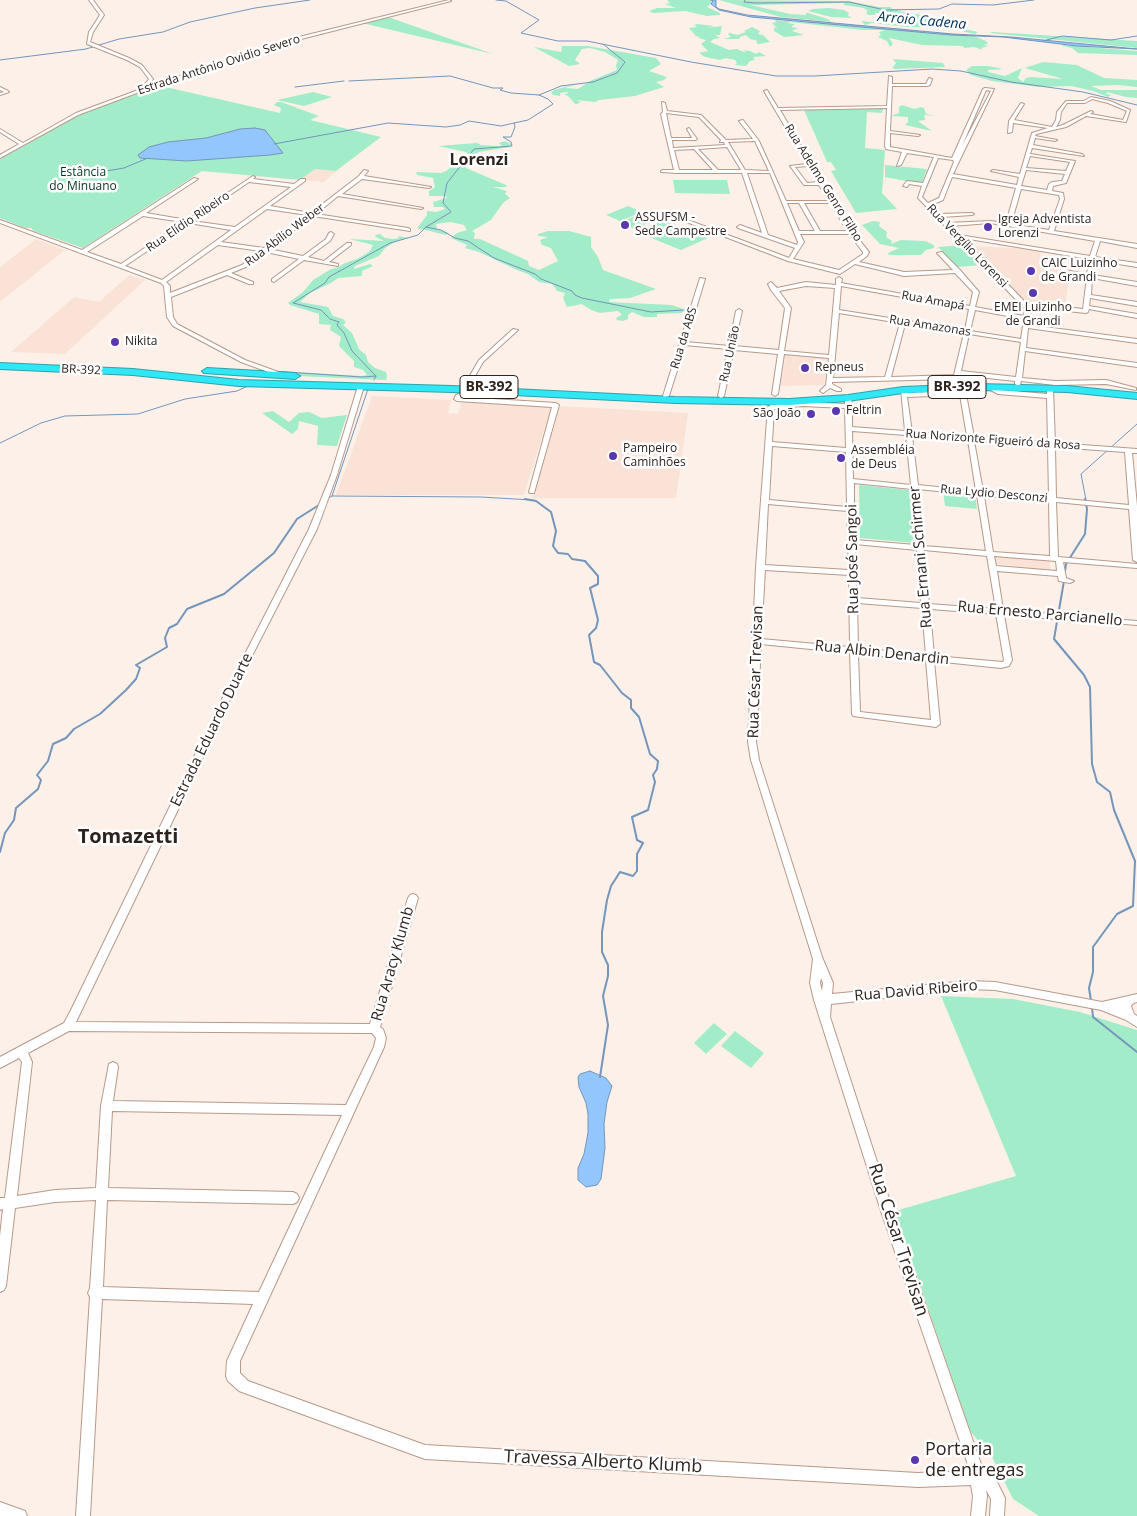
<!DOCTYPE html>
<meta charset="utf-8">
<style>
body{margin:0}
canvas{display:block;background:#fcf0e9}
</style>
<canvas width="1137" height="1516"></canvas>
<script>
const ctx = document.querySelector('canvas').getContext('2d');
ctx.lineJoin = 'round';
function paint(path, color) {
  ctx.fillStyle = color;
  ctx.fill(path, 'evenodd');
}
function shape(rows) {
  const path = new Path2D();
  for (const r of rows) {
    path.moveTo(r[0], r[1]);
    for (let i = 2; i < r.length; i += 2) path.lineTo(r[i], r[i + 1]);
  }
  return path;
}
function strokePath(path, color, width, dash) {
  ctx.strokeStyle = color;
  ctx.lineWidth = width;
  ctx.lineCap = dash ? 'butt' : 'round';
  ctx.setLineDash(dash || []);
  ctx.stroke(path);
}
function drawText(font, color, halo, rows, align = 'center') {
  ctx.font = font + ' "Open Sans",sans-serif';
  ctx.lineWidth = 5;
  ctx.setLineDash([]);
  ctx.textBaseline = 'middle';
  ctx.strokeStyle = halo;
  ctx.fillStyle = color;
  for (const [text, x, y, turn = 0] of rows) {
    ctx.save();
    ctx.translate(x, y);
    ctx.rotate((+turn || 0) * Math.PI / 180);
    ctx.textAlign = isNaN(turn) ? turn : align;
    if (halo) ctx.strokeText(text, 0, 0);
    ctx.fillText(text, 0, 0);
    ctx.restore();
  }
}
const built = shape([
 [315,169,336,171,324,182,300,180],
 [36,239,65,250,0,302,0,267],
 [968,246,1013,248,1041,251,1040,259,1071,264,1065,307,1024,303],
 [129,275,145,280,65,354,11,352,74,297,99,302],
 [786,354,829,358,824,385,780,386],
 [372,396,451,400,448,413,458,414,462,400,552,405,524,495,336,495],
 [560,406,688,413,676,498,532,498],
 [994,555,1049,560,1051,572,1017,569,1016,566,996,564]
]);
const green = shape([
 [667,0,711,0,712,3,707,7,720,13,720,15,707,16,685,11,653,13,649,11,657,8,676,8,665,4,670,3],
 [719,0,848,1,879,7,891,7,892,9,888,9,900,9,901,10,897,11,939,18,950,26,978,32,975,34,956,30,934,27,908,27,872,23,865,25,861,21,895,24,898,21,896,20,900,19,895,15,877,13,875,13,875,15,868,15,866,12,868,11,864,8,844,5,844,3,750,5,790,14,806,15,806,13,808,13,828,19,831,22,781,17],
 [829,8,844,10,849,13,848,16,852,18,831,17,808,11,813,9],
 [388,17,493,54,362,23],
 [775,20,974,36,986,41,988,44,983,45,989,46,981,48,983,50,974,47,964,48,963,46,922,45,889,38,893,44,890,47,887,41,878,37,881,35,879,32,885,30,863,30,790,22,787,23,795,24,791,27,798,28,792,31,804,35,784,37,774,31,774,27,778,29,772,23,776,22],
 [697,24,714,26,707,28,722,26,720,35,715,35,720,38,714,39,710,42,729,50,737,49,744,52,746,52,743,50,750,51,756,54,759,52,766,56,753,57,755,60,750,61,746,66,735,65,737,63,735,60,726,58,720,60,705,57,699,53,708,51,701,44,706,40,698,38,700,37,696,36,689,28,697,27,694,25],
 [752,27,760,31,758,34,763,35,770,42,758,44,756,42,758,41,750,39,746,35,740,37,739,39,723,39,731,37,728,34,730,33,737,35,746,32,744,31],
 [992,32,1137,41,1137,48,990,33],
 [1063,45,1137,51,1137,55,1078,53,1072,48,1062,46],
 [562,46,588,46,656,58,661,64,649,71,667,77,664,80,656,82,664,87,635,96,599,100,595,102,576,100,581,102,577,104,575,104,569,97,564,94,569,93,567,92,560,93,560,96,553,95,551,93,554,90,573,85,575,85,565,88,578,89,590,81,617,70,616,65,618,60,605,52,590,48,582,49,575,60,580,64,569,66,534,47,561,52],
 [893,59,943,63,945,67,895,69,892,68,896,63],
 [1043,62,1077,65,1104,78,1137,80,1137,87,1118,85,1091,86,1101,90,1137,90,1137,98,1126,97,1107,92,1106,94,1111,95,1108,97,1093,91,1071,86,1039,87,992,81,971,75,966,70,972,66,988,66,1003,69,988,70,988,72,1005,76,1022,68,1018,78,1023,82,1026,78,1031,77,1063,79,1025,68],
 [161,86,280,113,281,108,274,105,277,102,281,102,319,116,310,120,381,137,336,171,315,169,300,180,202,171,83,248,34,231,31,228,25,228,0,218,0,159,87,111],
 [313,92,332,97,304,106,277,100],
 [902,105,914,109,921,107,924,108,926,114,935,116,924,115,925,120,918,121,932,131,905,125,908,122,908,117,891,116,899,113,899,107],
 [883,107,882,113,867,112,865,148,885,150,882,193,897,209,856,213,831,171,836,170,831,162,827,162,804,110],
 [505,141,511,144,510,147,479,152,468,159,466,164,466,168,506,185,507,187,493,187,507,191,505,194,510,198,503,203,491,220,472,231,475,233,474,239,480,239,524,259,528,261,529,266,539,270,558,261,551,248,542,245,540,240,548,237,538,236,538,234,548,231,569,231,588,236,591,237,591,247,598,257,603,270,656,289,630,298,610,299,609,302,672,305,686,310,681,313,657,314,657,317,644,317,632,312,628,315,628,319,623,321,617,320,616,318,622,315,618,311,600,313,591,310,582,304,567,307,563,298,565,293,557,291,552,284,539,282,528,274,517,270,479,252,465,248,467,245,451,238,457,233,467,230,464,225,450,222,436,224,437,229,449,233,446,235,417,228,427,215,427,211,436,212,445,209,443,207,434,207,433,202,447,198,445,196,429,196,429,191,435,187,433,178,417,175,416,172,441,173,446,171,468,155,466,152,438,146,477,143,481,145,498,146,502,146,499,143],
 [885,165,927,169,921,184,885,177],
 [673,180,727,180,730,194,675,193],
 [628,206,642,212,620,221,606,215],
 [639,214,654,220,635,229,620,223],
 [663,220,708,238,681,250,636,232],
 [873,221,880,222,879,226,887,232,886,237,892,241,891,244,901,240,925,241,934,245,934,248,926,250,921,255,889,255,888,253,899,248,880,244,862,225],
 [380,234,385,238,393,239,399,238,398,236,409,238,397,241,385,248,379,256,355,266,354,269,370,264,373,266,362,271,362,276,338,278,331,283,310,293,300,302,328,307,333,316,343,319,346,322,343,325,352,333,359,349,366,355,368,362,375,368,386,372,387,376,386,380,297,376,294,372,362,376,367,375,363,370,354,367,354,361,339,346,341,337,330,330,331,325,319,324,319,314,290,305,288,303,303,292,313,280,331,269,339,267,343,264,359,258,370,251,373,245,349,239,384,241,376,237,375,235],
 [963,245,982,265,957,267,938,247],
 [273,411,289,422,299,413,309,412,322,418,347,415,337,446,317,445,318,426,299,421,298,429,292,434,262,413],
 [859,485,910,490,914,543,860,538],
 [943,491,975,493,977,509,945,506],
 [941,996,1013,999,1080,1012,1137,1030,1137,1516,1039,1516,1013,1499,992,1457,970,1431,895,1211,1016,1176],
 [714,1023,727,1034,706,1054,694,1043],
 [735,1031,764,1053,751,1068,721,1046]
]);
const water = shape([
 [711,0,716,0,716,7,719,9,747,15,953,34,1011,37,1137,49,1077,46,1003,37,951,35,751,17,719,10,711,4,713,1,711,0],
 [255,128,265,130,283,153,270,155,187,161,140,158,138,155,149,147,168,142,206,138,240,129,255,128],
 [590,1071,606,1078,612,1086,607,1102,604,1124,605,1148,601,1179,597,1185,586,1187,578,1180,578,1168,584,1154,588,1133,588,1114,586,1103,579,1087,578,1077,580,1074,590,1071]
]);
const streamFar1 = shape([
 [496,0,506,1,539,20,521,33,558,41,587,41,691,62,776,76,815,76,932,69,961,71,1011,82,1083,92,1137,105],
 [745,0,744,2,756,3,849,2,885,10,939,9,952,4,993,5,1034,0],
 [1043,41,1062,36,1111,40,1137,36],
 [0,60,86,49,119,39,163,32,190,22,255,8,310,0],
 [349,81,450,76,493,88,503,88,500,90,511,93,539,95,548,99,553,104,528,120,514,123,515,127,511,137,503,137,511,142,512,146,474,149,447,183,443,203,451,212,426,227,418,235,390,243,329,277,325,283,293,303,321,310,330,319,339,322,337,325,344,333,352,351,376,376,374,380],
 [295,87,344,81],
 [539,95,561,86,593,82,617,73,625,62,603,44],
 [274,144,388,123,446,127,460,125,469,121,501,126,514,123],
 [100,172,124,168,148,158],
 [426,227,441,230,455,238,468,241,494,258,535,274,541,279,572,291,575,295,582,298,651,312,683,310],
 [271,371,362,377,376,376],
 [0,443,41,423,65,416,138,414,185,399,237,391,248,386],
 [332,496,368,389],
 [327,499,332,496,481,497,532,500],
 [1086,500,1081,474,1137,424]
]);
const stream = shape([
 [525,499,536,501,551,512,556,531,553,546,558,553,568,554,572,559,585,561,598,576,598,584,590,588,598,620,596,628,589,635,594,662,600,665,622,693,631,700,631,708,639,717,650,754,658,761,657,769,653,775,655,782,648,810,632,817,637,840,643,843,637,854,637,871,633,876,620,872,611,886,607,900,602,932,602,952,608,965,608,976,603,996,608,1025,600,1077],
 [1065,571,1066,564,1085,534,1087,509,1085,499],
 [1064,581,1054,639,1084,675,1090,687,1092,764,1097,782,1110,792,1114,810,1135,861,1133,906,1117,914,1093,947,1093,972,1089,988,1091,1001],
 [0,852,5,833,14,820,16,808,38,789,41,780,37,775,48,761,53,744,66,738,74,729,100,714,126,690,136,679,140,668,136,665,167,647,165,638,169,628,177,624,187,609,224,594,274,553,297,519,319,505],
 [1092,1008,1093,1017,1137,1052]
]);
const minor = shape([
 [89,0,93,0,104,15,93,32,90,42,129,58,142,65,153,79,146,87,299,37,449,0,451,1,301,39,142,91,78,115,0,158,0,155,19,144,0,132,0,129,23,143,76,113,141,89,149,79,140,67,127,60,87,44,89,32,100,15,89,0],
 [889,76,892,77,892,84,926,84,929,78,932,79,930,85,927,86,892,86,890,131,920,135,918,136,890,133,890,147,952,158,983,89,985,88,994,89,953,174,1017,185,1019,177,991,171,993,170,1020,174,1032,133,1048,128,1013,123,1012,132,1008,133,1009,121,1021,103,1024,104,1014,120,1052,127,1056,120,1057,112,1066,101,1084,101,1091,97,1110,101,1130,110,1126,122,1086,116,1066,127,1036,134,1035,136,1057,140,1055,141,1035,138,1033,145,1082,154,1084,156,1032,148,1030,154,1075,161,1066,183,1053,186,1052,191,1063,193,1064,199,1054,231,1137,244,1137,248,1100,241,1095,257,1137,263,1137,267,1094,260,1093,275,1137,282,1137,286,1092,278,1091,295,1137,302,1137,306,1090,298,1089,306,1137,314,1137,318,1089,309,1088,312,1086,313,1029,307,1031,309,1029,325,1137,339,1137,343,1028,328,1026,348,1137,363,1137,367,1025,351,1022,378,1055,381,1106,380,1136,388,1136,390,1106,384,1055,385,1021,381,1020,385,1018,386,1015,384,1015,381,960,375,958,384,955,386,952,384,953,379,832,382,832,384,841,389,841,391,837,391,830,388,823,393,820,391,826,385,829,358,784,354,778,394,775,396,772,394,778,354,734,350,724,396,721,398,718,396,728,349,685,345,669,396,664,397,663,396,700,278,705,279,686,342,729,346,736,311,739,309,742,311,734,346,779,350,785,308,771,290,768,284,771,282,777,288,806,282,836,285,836,279,839,277,842,279,841,283,970,306,973,292,955,273,904,276,855,264,840,274,788,261,676,218,680,217,789,258,795,248,738,228,737,227,740,225,762,233,742,173,677,173,661,172,661,171,663,170,674,170,661,114,663,112,662,102,665,103,667,111,701,115,726,140,753,139,739,121,743,120,759,141,786,201,829,201,819,185,804,185,790,166,807,164,764,91,767,90,778,108,887,106,889,76],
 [986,90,991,91,962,146,986,90],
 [1092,99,1108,103,1127,111,1123,120,1090,114,1093,112,1091,111,1063,125,1056,127,1060,120,1061,112,1067,103,1085,103,1092,99],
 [887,108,885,146,886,149,902,152,897,166,901,165,907,153,934,157,923,183,907,181,903,186,907,187,909,184,922,186,918,198,1025,309,1024,316,975,307,979,292,960,270,942,252,937,253,953,270,904,272,859,262,867,256,869,252,852,231,780,110,887,108],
 [666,113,699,117,721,140,720,142,724,142,725,145,673,148,672,140,695,140,697,139,689,128,687,129,692,138,671,138,666,113],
 [755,141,769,171,745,170,728,142,755,141],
 [727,147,741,170,718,170,698,149,727,147],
 [694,149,713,170,679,170,674,150,694,149],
 [1030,156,1070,162,1066,171,1026,168,1030,156],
 [938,158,953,160,954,162,939,198,928,203,922,197,938,158],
 [809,166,818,182,807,183,795,167,809,166],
 [1026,170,1065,174,1062,181,1052,182,1049,184,1047,190,1021,186,1026,170],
 [747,173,770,173,798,242,797,245,768,235,747,173],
 [952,177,1016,188,1006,223,990,221,948,223,942,217,972,215,974,214,972,213,940,214,931,205,943,200,952,177],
 [1021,189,1059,195,1060,199,1049,230,1011,224,1021,189],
 [787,203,799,203,815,231,799,231,787,203],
 [804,203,831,203,847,231,820,231,804,203],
 [990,223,1008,226,1095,241,1090,256,959,235,951,226,990,223],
 [800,234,849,234,863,252,863,254,839,270,793,259,804,242,800,234],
 [963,238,1089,259,1087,274,1070,271,1067,273,1087,277,1083,309,1026,303,963,238],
 [806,286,835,288,829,355,784,351,791,308,779,291,806,286],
 [841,286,969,309,965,330,839,310,841,286],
 [975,310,1024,319,1021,339,970,331,975,310],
 [839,313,900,323,885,377,833,378,839,313],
 [905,324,964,333,954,375,891,377,905,324],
 [969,334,1021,342,1016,377,961,371,969,334],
 [0,87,8,91,9,92,0,95,0,93,4,92,0,90,0,87],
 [364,170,368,171,364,176,431,187,429,188,362,179,342,194,423,208,421,209,338,196,316,214,408,228,410,229,410,231,313,216,269,249,303,256,326,239,329,233,331,232,334,234,330,241,308,257,324,261,347,243,351,243,351,245,329,262,338,264,338,266,304,260,274,282,272,281,272,279,299,259,266,252,246,267,231,273,253,282,253,284,249,284,227,275,171,297,173,317,177,324,245,360,284,374,285,375,282,377,241,362,173,326,167,317,164,286,161,283,0,223,0,220,82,250,194,178,198,179,146,213,187,220,253,176,255,177,253,179,294,184,301,179,305,179,305,181,270,206,311,213,359,176,364,170],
 [249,182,291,187,235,227,192,221,249,182],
 [267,209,308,215,264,248,221,242,267,209],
 [143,216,183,222,121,264,87,252,143,216],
 [189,223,231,230,162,280,125,266,189,223],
 [218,245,261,251,242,265,170,293,170,286,166,282,218,245],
 [513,329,518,330,483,362,469,387,465,387,464,386,479,360,513,329],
 [361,384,364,386,337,475,317,529,232,695,199,766,76,1022,370,1024,408,898,410,895,413,894,416,895,418,898,380,1027,383,1029,386,1038,384,1047,240,1361,240,1373,248,1381,425,1445,918,1473,969,1471,967,1462,881,1211,814,1000,810,983,813,959,751,760,748,742,756,567,768,407,771,405,803,402,845,404,845,398,848,396,851,398,852,406,852,427,905,431,901,389,905,389,907,393,960,391,959,387,962,385,965,387,966,391,974,390,974,387,977,385,980,387,979,393,966,394,974,437,1048,442,1047,398,998,394,985,387,988,385,999,390,1047,394,1047,389,1050,387,1053,389,1055,443,1137,449,1137,453,1132,453,1137,506,1137,562,1133,560,1129,509,1056,502,1058,557,1137,564,1137,568,1063,562,1066,578,1074,581,1070,583,1059,581,1058,576,997,571,1003,610,1137,621,1137,625,1004,615,1012,660,1009,666,1001,668,934,661,940,724,936,727,853,716,852,714,850,653,761,644,756,742,759,760,822,957,833,983,832,994,968,981,995,982,1102,1002,1137,994,1137,1002,1132,1004,1131,1006,1134,1014,1137,1016,1137,1027,1126,1020,1101,1010,995,990,968,989,831,1004,830,1017,893,1211,982,1467,984,1466,989,1468,992,1472,1005,1498,1004,1516,990,1516,991,1499,986,1490,987,1496,985,1516,971,1516,973,1496,971,1485,918,1487,425,1459,239,1391,228,1381,226,1376,227,1361,253,1304,102,1299,90,1516,76,1516,90,1297,88,1293,90,1288,96,1200,55,1202,15,1208,6,1286,4,1290,0,1292,0,1236,3,1209,0,1210,0,1198,5,1198,22,1062,19,1058,0,1068,0,1057,64,1023,70,1012,224,695,309,529,331,475,358,386,361,384],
 [960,395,967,436,912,432,907,397,960,395],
 [803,406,845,408,846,448,772,442,774,409,803,406],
 [852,431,906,435,911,485,853,479,852,431],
 [912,436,968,440,976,491,918,485,912,436],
 [974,441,1048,446,1049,498,983,491,974,441],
 [772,446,846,452,847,507,769,500,772,446],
 [1055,447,1125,452,1129,505,1056,498,1055,447],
 [854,483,912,489,916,545,855,540,854,511,855,509,854,507,854,483],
 [918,489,977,495,986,551,924,546,918,489],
 [984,496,1049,502,1050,556,993,552,984,496],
 [768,504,847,511,849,570,765,565,768,504],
 [855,544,917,550,921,603,857,598,855,544],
 [924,550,987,556,996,609,929,604,924,550],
 [994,556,1056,561,1057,571,996,566,994,556],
 [765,570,849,575,850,647,761,639,765,570],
 [857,603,922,608,926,655,858,648,857,603],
 [930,609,996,614,1004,660,1003,662,934,656,930,609],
 [858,654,926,660,931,720,860,712,858,654],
 [821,978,823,983,822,991,820,983,821,978],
 [69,1031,364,1033,372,1033,376,1038,374,1047,346,1105,113,1101,118,1067,117,1064,113,1062,109,1064,101,1106,96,1188,55,1190,17,1196,32,1062,28,1053,69,1031],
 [112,1111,342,1115,259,1292,103,1287,107,1200,293,1204,297,1202,299,1198,297,1194,293,1192,108,1188,112,1111],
 [472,388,474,389,474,391,461,397,556,403,559,405,534,493,530,493,529,492,552,407,457,401,454,399,456,395,472,388],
 [0,1502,25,1511,27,1516,0,1516,0,1502]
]);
const highway = shape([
 [0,363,133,369,239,380,452,386,675,397,789,399,848,395,903,387,977,384,1067,386,1137,393,1137,399,1067,392,977,390,903,393,848,401,789,405,675,403,452,392,239,386,133,375,0,369,0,363],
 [207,368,295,373,300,376,295,379,204,373,202,371,207,368]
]);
const markers = [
 [625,225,5,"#5b37af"],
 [988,227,5,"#5b37af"],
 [1031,271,5,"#5b37af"],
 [1033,293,5,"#5b37af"],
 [115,342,5,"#5b37af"],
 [805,368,5,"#5b37af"],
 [836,411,5,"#5b37af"],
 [811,414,5,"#5b37af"],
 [613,456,5,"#5b37af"],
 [841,458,5,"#5b37af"],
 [915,1460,5,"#5b37af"]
];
const farStreetnames = [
 ["Estrada Antônio Ovidio Severo",219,65,-18],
 ["Rua Adelmo Genro Filho",823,183,58],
 ["Rua Elídio Ribeiro",188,222,-34],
 ["Rua Abílio Weber",285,235,-37],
 ["Rua Vergílio Lorensi",967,246,46],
 ["Rua Amapá",933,301,10],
 ["Rua Amazonas",930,326,9],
 ["Rua da ABS",684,338,-73],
 ["Rua União",730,354,-78],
 ["BR-392",81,370,3],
 ["Rua Norizonte Figueiró da Rosa",993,440,4],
 ["Rua Lydio Desconzi",994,494,5]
];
const farParknames = [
 ["Estância",83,173],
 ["do Minuano",83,187]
];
const farPoinames = [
 ["ASSUFSM -",635,218],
 ["Sede Campestre",635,232],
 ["Igreja Adventista",998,220],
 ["Lorenzi",998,234],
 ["CAIC Luizinho",1041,264],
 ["de Grandi",1041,278],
 ["EMEI Luizinho",1033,308,"center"],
 ["de Grandi",1033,322,"center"],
 ["Nikita",125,342],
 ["Repneus",815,368],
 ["Feltrin",846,411],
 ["São João",801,414,"right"],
 ["Pampeiro",623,449],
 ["Caminhões",623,463],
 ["Assembléia",851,451],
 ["de Deus",851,465]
];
const farWaternames = [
 ["Arroio Cadena",922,21,5]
];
const shields = [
 [489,387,58],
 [957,387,58]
];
const shieldNames = [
 ["BR-392",489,387],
 ["BR-392",957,387]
];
const streetNames = [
 ["Rua Ernani Schirmer",921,557,-95],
 ["Rua José Sangoi",853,559,-91],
 ["Rua Ernesto Parcianello",1040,614,5],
 ["Rua Albin Denardin",882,653,6],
 ["Rua César Trevisan",756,672,-88],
 ["Estrada Eduardo Duarte",212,730,-64],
 ["Rua Aracy Klumb",393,964,-74],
 ["Rua David Ribeiro",916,991,-5]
];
const farDistrictnames = [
 ["Lorenzi",479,160]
];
const nearStreetnames = [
 ["Rua César Trevisan",898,1240,72],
 ["Travessa Alberto Klumb",603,1462,3]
];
const nearPoinames = [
 ["Portaria",925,1450],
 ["de entregas",925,1471]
];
const districtNames = [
 ["Tomazetti",128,837]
];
paint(built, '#fae3d6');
paint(green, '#a3ecc9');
paint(water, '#94c6fe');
strokePath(water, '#7595ba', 1);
strokePath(streamFar1, '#7595ba', 1);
strokePath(stream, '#7595ba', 2);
strokePath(minor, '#b79a8a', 2);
strokePath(highway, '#2fa2aa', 2);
paint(minor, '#fff');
paint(highway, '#30e7f6');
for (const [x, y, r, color] of markers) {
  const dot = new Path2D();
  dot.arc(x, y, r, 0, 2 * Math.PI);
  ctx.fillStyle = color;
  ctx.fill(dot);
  strokePath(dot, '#fff', 2);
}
drawText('12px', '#2e231d', '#fff', farStreetnames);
drawText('12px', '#033423', '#fff', farParknames);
drawText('12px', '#2e231d', '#fff', farPoinames, 'left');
drawText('italic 14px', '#002f59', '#fff', farWaternames);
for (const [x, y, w] of shields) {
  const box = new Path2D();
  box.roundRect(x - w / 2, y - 11.5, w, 23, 4);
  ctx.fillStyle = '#fff';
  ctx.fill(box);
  strokePath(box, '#2e231d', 1);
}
drawText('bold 14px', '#2e231d', null, shieldNames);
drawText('15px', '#2e231d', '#fff', streetNames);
drawText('bold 16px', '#2e231d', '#fff', farDistrictnames);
drawText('18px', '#2e231d', '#fff', nearStreetnames);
drawText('18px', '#2e231d', '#fff', nearPoinames, 'left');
drawText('bold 20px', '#2e231d', '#fff', districtNames);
</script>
